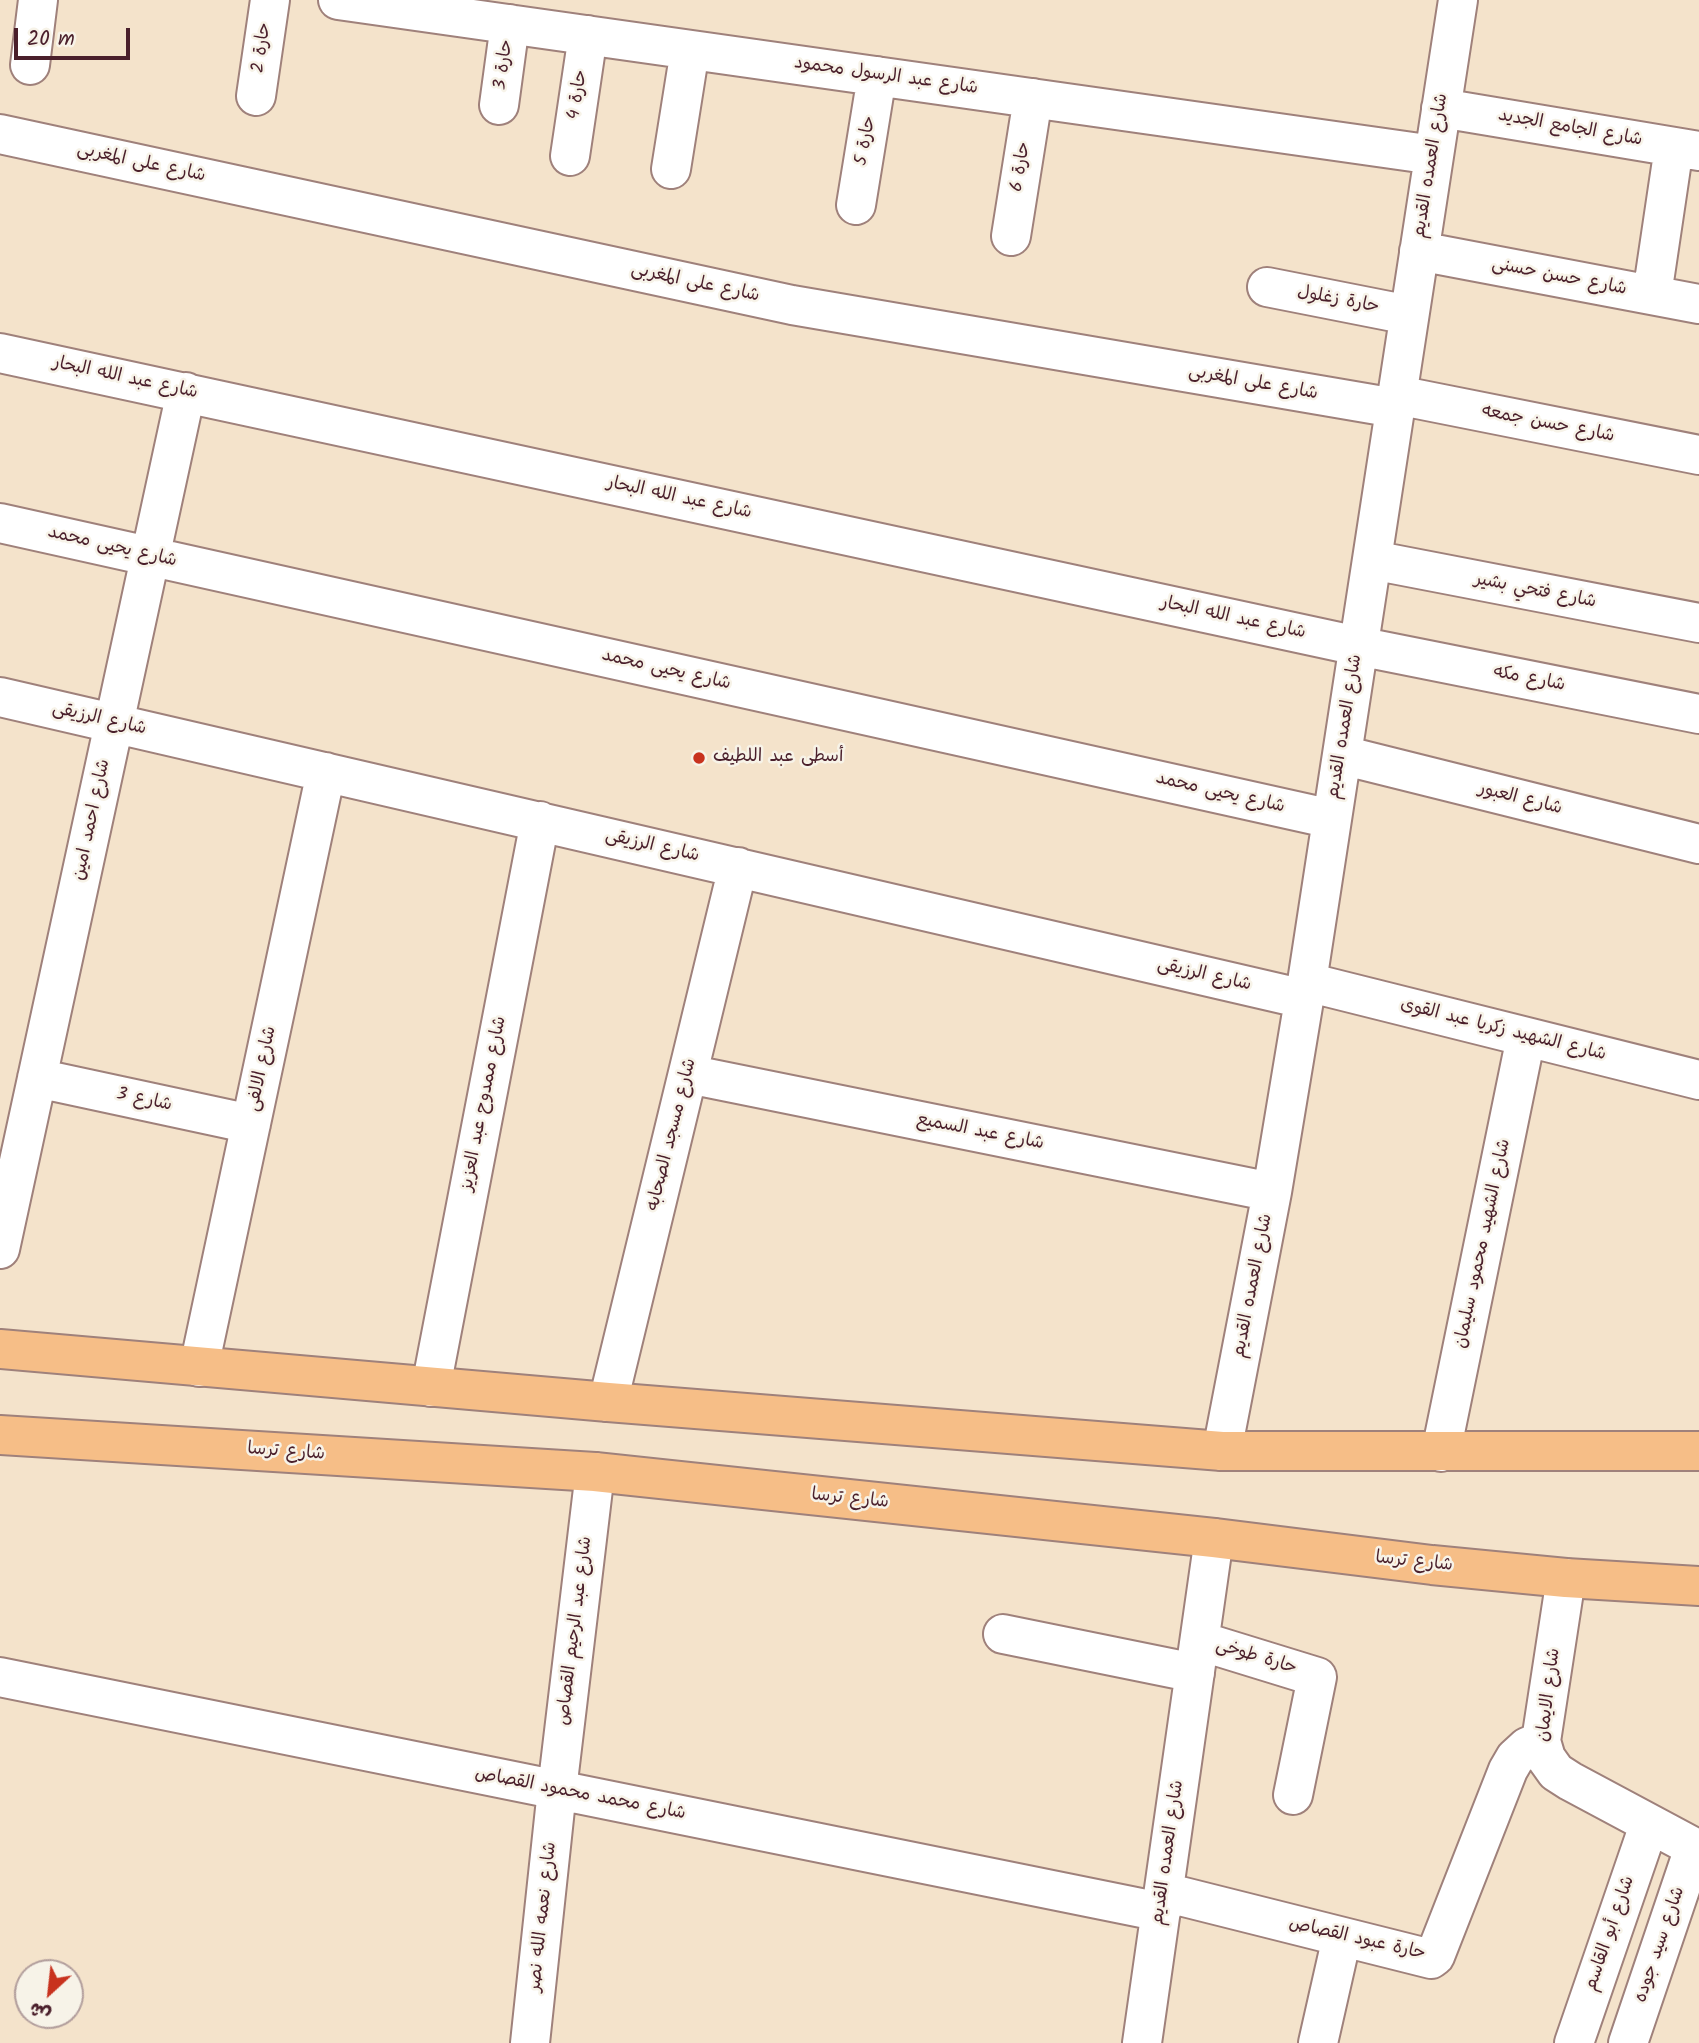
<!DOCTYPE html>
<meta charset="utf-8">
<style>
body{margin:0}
#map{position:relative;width:1699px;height:2043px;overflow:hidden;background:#f4e3cb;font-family:Kalam,"Playpen Sans Arabic",sans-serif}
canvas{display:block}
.north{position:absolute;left:14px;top:1959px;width:70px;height:70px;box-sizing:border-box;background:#f7f3e8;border:2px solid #b29e9c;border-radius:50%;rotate:207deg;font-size:19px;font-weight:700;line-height:28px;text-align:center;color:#4a1f2b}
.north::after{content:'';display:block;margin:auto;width:24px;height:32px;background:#c8321e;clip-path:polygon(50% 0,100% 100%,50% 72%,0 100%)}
.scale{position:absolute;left:14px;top:28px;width:116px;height:32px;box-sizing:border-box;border:4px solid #4a1f2b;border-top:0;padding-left:9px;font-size:21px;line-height:24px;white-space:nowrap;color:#4a1f2b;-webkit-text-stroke:5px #f7f3e8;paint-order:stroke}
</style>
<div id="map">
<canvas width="1699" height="2043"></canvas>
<div class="north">ش</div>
<div class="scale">20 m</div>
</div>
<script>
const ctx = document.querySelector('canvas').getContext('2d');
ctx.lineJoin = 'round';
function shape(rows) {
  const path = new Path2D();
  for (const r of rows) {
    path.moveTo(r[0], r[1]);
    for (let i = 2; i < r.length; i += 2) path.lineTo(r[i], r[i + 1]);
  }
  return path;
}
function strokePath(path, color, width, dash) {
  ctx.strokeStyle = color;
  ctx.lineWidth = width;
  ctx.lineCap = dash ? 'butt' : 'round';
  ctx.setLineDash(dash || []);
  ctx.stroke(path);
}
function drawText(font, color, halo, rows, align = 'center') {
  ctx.font = font + ' Kalam,"Playpen Sans Arabic",sans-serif';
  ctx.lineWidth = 5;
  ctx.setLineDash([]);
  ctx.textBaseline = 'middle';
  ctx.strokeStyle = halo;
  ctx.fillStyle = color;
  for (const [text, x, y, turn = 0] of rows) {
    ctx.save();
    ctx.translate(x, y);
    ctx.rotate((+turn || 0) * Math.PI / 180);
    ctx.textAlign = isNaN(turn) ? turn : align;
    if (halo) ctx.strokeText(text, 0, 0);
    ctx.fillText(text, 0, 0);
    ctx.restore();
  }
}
const minor = shape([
 [338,0,1434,155],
 [30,65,38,0],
 [256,96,270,0],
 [499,105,510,24],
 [1441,108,1699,151],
 [0,134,792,305,1395,408],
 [570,156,588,35],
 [671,169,690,50],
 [856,205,877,76],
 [1011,236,1033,98],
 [1419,251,1699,304],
 [1267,287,1409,315],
 [1652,295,1674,147],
 [0,353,1358,646,1699,714],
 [1397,395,1699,455],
 [0,523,1332,819],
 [1372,560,1699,623],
 [0,697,1304,999],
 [1342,755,1699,844],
 [1307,982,1699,1080],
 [688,1074,1272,1192],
 [37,1078,251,1124],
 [0,1249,186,392],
 [199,1367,326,772],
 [431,1387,540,821],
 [608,1402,738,867],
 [1222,1451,1272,1192,1307,982,1458,0],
 [1441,1452,1526,1037],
 [1566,1578,1541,1741,1546,1758,1556,1772,1570,1781,1699,1850],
 [1003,1634,1195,1673],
 [1200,1641,1317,1677,1293,1795],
 [0,1677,1161,1912],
 [1164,1892,1431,1959,1435,1956,1508,1770,1515,1758,1527,1747,1541,1741],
 [530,2043,557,1790,595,1472],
 [1142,2043,1214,1538],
 [1318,2043,1342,1937],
 [1574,2043,1649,1825],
 [1628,2043,1694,1848]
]);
const major = shape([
 [0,1349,608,1402,1222,1451,1699,1451],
 [0,1435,595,1472,1214,1538,1432,1565,1566,1578,1699,1586]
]);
const markers = [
 [699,758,7,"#c8321e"]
];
const streetNames = [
 ["حارة 2",263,48,-82],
 ["حارة 3",505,65,-82],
 ["شارع عبد الرسول محمود",886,77,8],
 ["حارة 4",579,95,-81],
 ["شارع الجامع الجديد",1570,129,10],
 ["حارة 5",867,141,-80],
 ["شارع على المغربى",141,164,12],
 ["شارع العمده القديم",1432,166,-81],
 ["حارة 6",1022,167,-81],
 ["شارع حسن حسنى",1559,278,11],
 ["شارع على المغربى",695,284,12],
 ["حارة زغلول",1338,301,11],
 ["شارع عبد الله البحار",125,379,12],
 ["شارع على المغربى",1253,384,10],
 ["شارع حسن جمعه",1548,425,11],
 ["شارع عبد الله البحار",679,499,12],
 ["شارع يحيى محمد",112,548,13],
 ["شارع فتحي بشير",1535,592,11],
 ["شارع عبد الله البحار",1233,619,12],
 ["شارع يحيى محمد",666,671,13],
 ["شارع مكه",1529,680,11],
 ["شارع الرزيقى",99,720,13],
 ["شارع العمده القديم",1346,727,-81],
 ["شارع يحيى محمد",1220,794,13],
 ["شارع العبور",1520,800,14],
 ["شارع احمد امين",93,820,-78],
 ["شارع الرزيقى",652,847,13],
 ["شارع الرزيقى",1204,976,13],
 ["شارع الشهيد زكريا عبد القوى",1503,1031,14],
 ["شارع الالفى",263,1069,-78],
 ["شارع 3",144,1101,12],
 ["شارع ممدوح عبد العزيز",485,1104,-79],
 ["شارع عبد السميع",980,1133,11],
 ["شارع مسجد الصحابه",673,1135,-76],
 ["شارع الشهيد محمود سليمان",1484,1244,-78],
 ["شارع العمده القديم",1254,1286,-79],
 ["شارع ترسا",286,1453,4],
 ["شارع ترسا",850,1500,6],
 ["شارع ترسا",1414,1563,6],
 ["شارع عبد الرحيم القصاص",576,1631,-83],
 ["حارة طوخى",1256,1658,17],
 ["شارع الايمان",1550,1695,-83],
 ["شارع محمد محمود القصاص",580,1795,11],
 ["شارع العمده القديم",1169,1853,-82],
 ["شارع نعمه الله نصر",544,1917,-84],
 ["شارع أبو القاسم",1611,1934,-71],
 ["حارة عبود القصاص",1357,1940,13],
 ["شارع سيد جوده",1661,1945,-71]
];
const poiNames = [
 ["أسطى عبد اللطيف",713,758]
];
strokePath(minor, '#9f817b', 42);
strokePath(major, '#9f817b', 42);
strokePath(minor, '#fff', 38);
strokePath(major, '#f6be87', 38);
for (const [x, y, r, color] of markers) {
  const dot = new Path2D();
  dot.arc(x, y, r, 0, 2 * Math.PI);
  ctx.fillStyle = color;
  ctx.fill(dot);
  strokePath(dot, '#f7f3e8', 2.5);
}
drawText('18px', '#4a1f2b', '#f7f3e8', streetNames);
drawText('18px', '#4a1f2b', '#f7f3e8', poiNames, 'left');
</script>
